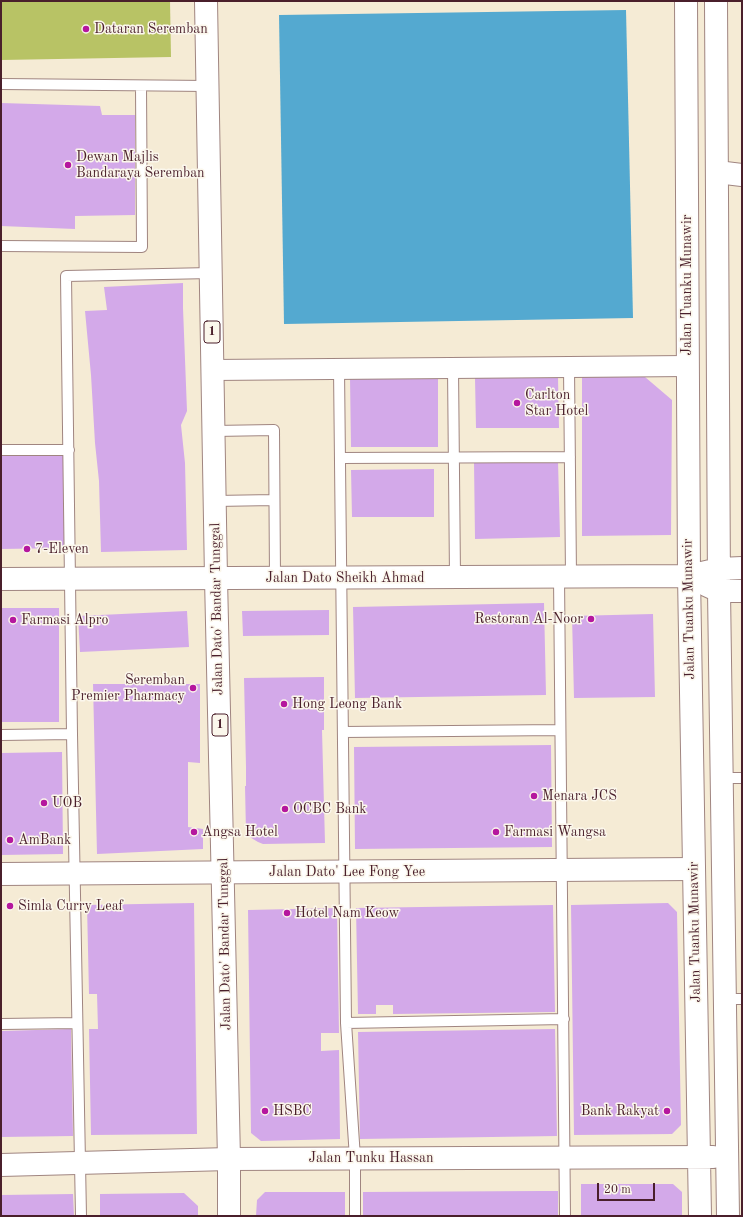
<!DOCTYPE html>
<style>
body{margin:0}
#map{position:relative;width:743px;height:1217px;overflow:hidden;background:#f5ebd5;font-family:"Old Standard TT",serif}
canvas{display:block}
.frame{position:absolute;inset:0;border:2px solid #4a1f2b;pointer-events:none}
.scale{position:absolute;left:597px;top:1183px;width:58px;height:18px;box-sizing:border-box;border:2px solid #4a1f2b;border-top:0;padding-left:5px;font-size:12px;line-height:14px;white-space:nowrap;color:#4a1f2b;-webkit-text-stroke:3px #fbf7ec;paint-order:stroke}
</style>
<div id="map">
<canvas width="743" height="1217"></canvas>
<div class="frame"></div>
<div class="scale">20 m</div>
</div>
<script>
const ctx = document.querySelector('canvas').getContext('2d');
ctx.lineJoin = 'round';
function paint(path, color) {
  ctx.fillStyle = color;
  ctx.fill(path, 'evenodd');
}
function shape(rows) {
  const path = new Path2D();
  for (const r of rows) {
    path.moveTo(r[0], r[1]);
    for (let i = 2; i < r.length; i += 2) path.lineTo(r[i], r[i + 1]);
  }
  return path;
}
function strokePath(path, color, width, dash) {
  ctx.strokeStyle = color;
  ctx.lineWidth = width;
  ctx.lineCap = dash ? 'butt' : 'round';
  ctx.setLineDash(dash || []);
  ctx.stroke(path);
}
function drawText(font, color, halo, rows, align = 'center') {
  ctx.font = font + ' "Old Standard TT",serif';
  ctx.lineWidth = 3;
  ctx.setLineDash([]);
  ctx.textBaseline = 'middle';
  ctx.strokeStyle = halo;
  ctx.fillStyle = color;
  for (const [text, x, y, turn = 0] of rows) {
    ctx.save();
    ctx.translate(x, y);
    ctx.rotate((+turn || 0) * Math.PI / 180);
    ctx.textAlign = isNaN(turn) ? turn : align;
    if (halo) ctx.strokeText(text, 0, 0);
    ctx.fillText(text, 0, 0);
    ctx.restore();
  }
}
const green = shape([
 [1,1,170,1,171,57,1,60]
]);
const water = shape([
 [626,10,633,318,284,324,279,15]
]);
const building = shape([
 [1,103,100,106,102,115,135,115,135,215,75,216,75,229,1,226],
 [183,283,183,308,187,411,181,425,185,463,187,550,101,552,99,481,95,443,91,375,85,311,107,310,104,287],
 [558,377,559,428,476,428,475,378],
 [582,377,645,377,672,400,671,535,582,536],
 [350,378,438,378,438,447,351,447],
 [64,452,65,548,1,549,1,455],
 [558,461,560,537,475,539,474,462],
 [434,469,434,517,352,517,351,470],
 [544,603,546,695,355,698,353,607],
 [1,608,59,608,59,722,1,722],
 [329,610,329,635,243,636,242,611],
 [187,611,189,647,80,652,78,616],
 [653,614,655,697,574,698,572,616],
 [324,677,324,730,322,730,325,843,263,844,258,842,248,836,246,832,245,786,246,786,246,767,244,678],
 [93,684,200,684,200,763,188,762,188,827,203,829,203,849,97,854],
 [551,745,552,847,355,849,354,747],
 [62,752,63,854,1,855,1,753],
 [194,903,197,1134,91,1135,89,1029,98,1029,97,994,89,994,87,905],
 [668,903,677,912,681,1125,672,1134,574,1135,571,905],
 [553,905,555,1012,393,1014,393,1005,376,1005,376,1014,358,1014,356,908],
 [337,908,339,1033,321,1033,321,1051,339,1050,340,1139,261,1141,251,1133,248,910],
 [71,1029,73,1136,1,1137,1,1031],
 [555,1029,557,1136,360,1139,358,1032],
 [581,1184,673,1184,682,1192,682,1216,581,1216],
 [540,1191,558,1191,558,1216,363,1216,363,1192],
 [265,1192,345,1192,345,1216,256,1216,257,1200],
 [184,1193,198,1206,198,1216,100,1216,100,1194],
 [73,1194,74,1216,1,1216,1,1195]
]);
const service = shape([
 [1,84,208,86],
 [1,246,142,247,141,86],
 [569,367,571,577],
 [453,368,455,577],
 [339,369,346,1023,355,1158,355,1216],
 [214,431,274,430,275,578],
 [1,450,69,450],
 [340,458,570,457],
 [215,501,274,500],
 [559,577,565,1216],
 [343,732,560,730],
 [1,735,72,734],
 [722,778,742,778],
 [725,999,742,999],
 [346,1023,564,1019],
 [1,1024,76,1023],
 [81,1216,72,734,66,276,211,273]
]);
const minor = shape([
 [213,370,688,366]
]);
const tertiary = shape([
 [717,172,742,175],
 [1,874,694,869]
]);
const secondary = shape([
 [686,1,689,576,700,1216],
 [716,1,719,591,728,1216],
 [1,579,689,576,719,569,742,568],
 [706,585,719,591,742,591],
 [1,1165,229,1159,713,1157]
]);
const trunk = shape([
 [206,1,216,578,229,1159,229,1216]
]);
const markers = [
 [86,29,4,"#b5179e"],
 [68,165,4,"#b5179e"],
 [517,403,4,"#b5179e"],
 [27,549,4,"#b5179e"],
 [591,619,4,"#b5179e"],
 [13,620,4,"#b5179e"],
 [193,688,4,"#b5179e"],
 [284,704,4,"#b5179e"],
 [534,796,4,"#b5179e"],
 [44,803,4,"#b5179e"],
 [285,809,4,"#b5179e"],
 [194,832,4,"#b5179e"],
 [496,832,4,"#b5179e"],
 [10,840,4,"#b5179e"],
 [10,906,4,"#b5179e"],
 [287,913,4,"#b5179e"],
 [265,1111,4,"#b5179e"],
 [667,1111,4,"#b5179e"]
];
const shields = [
 [212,332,16],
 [220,725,16]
];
const shieldNames = [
 ["1",212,332],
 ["1",220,725]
];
const poiNames = [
 ["Dataran Seremban",94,29],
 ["Dewan Majlis",76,157],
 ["Bandaraya Seremban",76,173],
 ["Carlton",525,395],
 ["Star Hotel",525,411],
 ["7-Eleven",35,549],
 ["Restoran Al-Noor",583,619,"right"],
 ["Farmasi Alpro",21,620],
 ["Seremban",185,680,"right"],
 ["Premier Pharmacy",185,696,"right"],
 ["Hong Leong Bank",292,704],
 ["Menara JCS",542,796],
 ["UOB",52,803],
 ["OCBC Bank",293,809],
 ["Angsa Hotel",202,832],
 ["Farmasi Wangsa",504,832],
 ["AmBank",18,840],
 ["Simla Curry Leaf",18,906],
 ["Hotel Nam Keow",295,913],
 ["HSBC",273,1111],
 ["Bank Rakyat",659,1111,"right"]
];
const streetNames = [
 ["Jalan Tuanku Munawir",687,285,-90],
 ["Jalan Dato Sheikh Ahmad",345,578],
 ["Jalan Dato' Bandar Tunggal",217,609,-91],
 ["Jalan Tuanku Munawir",689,609,-91],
 ["Jalan Dato' Lee Fong Yee",347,872],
 ["Jalan Tuanku Munawir",695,932,-91],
 ["Jalan Dato' Bandar Tunggal",225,944,-91],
 ["Jalan Tunku Hassan",371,1158]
];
paint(green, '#b8c365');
paint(water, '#54a9d0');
paint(building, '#d3a9e9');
strokePath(service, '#a08580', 12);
strokePath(minor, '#a08580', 22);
strokePath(tertiary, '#a08580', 24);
strokePath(secondary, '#a08580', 24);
strokePath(trunk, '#a08580', 24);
strokePath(service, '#fff', 10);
strokePath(minor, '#fff', 20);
strokePath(tertiary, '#fff', 22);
strokePath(secondary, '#fff', 22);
strokePath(trunk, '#fff', 22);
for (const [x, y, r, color] of markers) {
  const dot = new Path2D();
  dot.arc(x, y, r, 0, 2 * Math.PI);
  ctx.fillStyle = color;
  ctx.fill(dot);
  strokePath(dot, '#fbf7ec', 1.5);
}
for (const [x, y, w] of shields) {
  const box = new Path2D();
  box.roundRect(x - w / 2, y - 11, w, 22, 3);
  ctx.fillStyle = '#fbf7ec';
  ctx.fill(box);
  strokePath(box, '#4a1f2b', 1);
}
drawText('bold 13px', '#4a1f2b', null, shieldNames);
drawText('14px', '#4a1f2b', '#fbf7ec', poiNames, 'left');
drawText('14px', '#4a1f2b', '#fbf7ec', streetNames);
</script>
